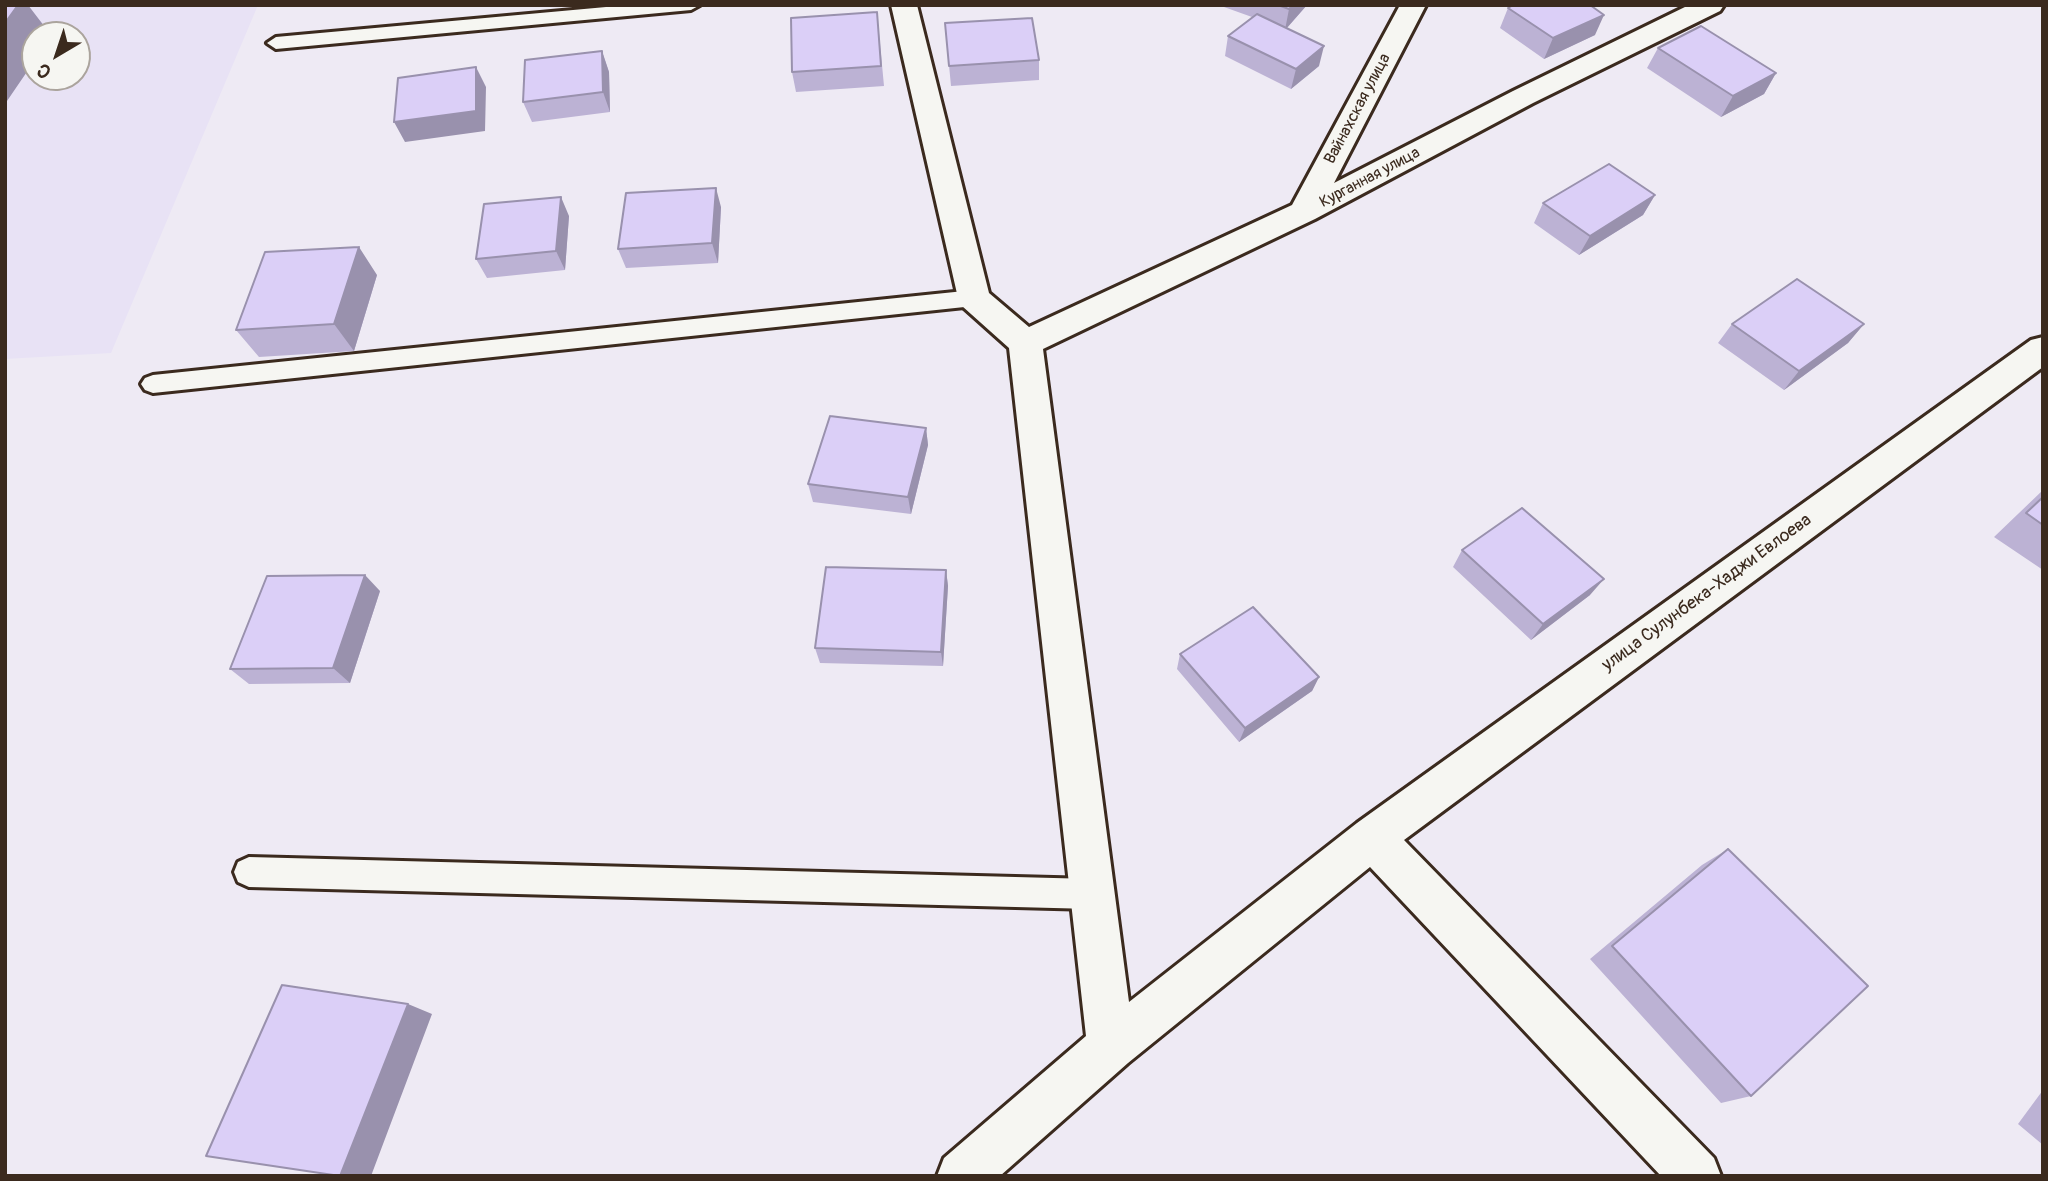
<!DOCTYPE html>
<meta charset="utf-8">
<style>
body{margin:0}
#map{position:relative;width:2048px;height:1181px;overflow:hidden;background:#eeeaf4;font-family:Pangolin,sans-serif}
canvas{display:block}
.frame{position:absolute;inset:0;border:7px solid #3b2a1e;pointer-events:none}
.north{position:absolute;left:21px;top:21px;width:70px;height:70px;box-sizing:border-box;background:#f6f6f2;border:2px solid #aba49d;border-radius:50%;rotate:219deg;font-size:19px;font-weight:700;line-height:28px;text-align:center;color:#3b2a1e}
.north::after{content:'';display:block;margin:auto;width:24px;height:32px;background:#3b2a1e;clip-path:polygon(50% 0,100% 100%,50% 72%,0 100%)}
</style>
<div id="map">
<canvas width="2048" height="1181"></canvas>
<div class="frame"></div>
<div class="north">С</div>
</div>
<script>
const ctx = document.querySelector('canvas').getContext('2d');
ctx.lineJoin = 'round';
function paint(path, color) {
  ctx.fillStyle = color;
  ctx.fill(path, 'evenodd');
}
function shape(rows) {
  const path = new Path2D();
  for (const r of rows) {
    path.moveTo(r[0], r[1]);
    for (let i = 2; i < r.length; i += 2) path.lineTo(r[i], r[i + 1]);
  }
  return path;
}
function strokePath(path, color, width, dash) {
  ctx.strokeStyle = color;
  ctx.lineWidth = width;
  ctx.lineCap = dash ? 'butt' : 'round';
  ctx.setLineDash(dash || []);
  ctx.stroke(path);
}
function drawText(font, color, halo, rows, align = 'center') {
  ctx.font = font + ' Pangolin,sans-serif';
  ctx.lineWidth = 5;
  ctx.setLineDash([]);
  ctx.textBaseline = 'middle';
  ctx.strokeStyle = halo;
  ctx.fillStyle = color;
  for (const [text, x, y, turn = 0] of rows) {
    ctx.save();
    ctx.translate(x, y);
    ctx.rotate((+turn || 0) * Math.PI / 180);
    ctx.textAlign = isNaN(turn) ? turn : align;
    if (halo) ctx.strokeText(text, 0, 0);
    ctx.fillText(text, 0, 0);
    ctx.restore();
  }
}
const built = shape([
 [5,5,258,5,111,353,5,359],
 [35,35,77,35,77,77,35,77]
]);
const lane = shape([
 [628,5,700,5,691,10,276,49,267,43,276,37,628,5],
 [974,290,982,292,985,298,982,304,974,306,153,393,145,390,141,384,145,378,153,375,974,290],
 [249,857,1092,879,1103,883,1107,894,1103,905,1092,909,249,887,238,882,234,872,238,862,249,857]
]);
const street = shape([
 [891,5,917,5,989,293,1029,327,1292,205,1400,5,1426,5,1334,183,1513,91,1689,5,1724,5,1720,11,1533,103,1315,219,1043,349,1129,1002,1357,823,2031,340,2043,337,2043,367,1404,840,1714,1158,1721,1176,1661,1176,1370,867,1128,1063,1000,1176,937,1176,944,1158,1086,1036,1009,348,962,306,958,298,891,5]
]);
const wall = shape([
 [1225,5,1307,5,1287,28,1319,66,1291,89,1225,56,1228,36,1252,17,1224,7],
 [1508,8,1595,35,1544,59,1500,28],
 [877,12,884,86,796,92,792,72],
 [945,23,1039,60,1039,80,951,86],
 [1658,48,1776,73,1764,94,1721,117,1647,68],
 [602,51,609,72,610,112,532,122,523,102],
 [1655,195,1643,215,1579,255,1534,223,1543,203],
 [721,207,718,263,626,268,618,249],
 [569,216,565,270,487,278,476,259],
 [377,275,354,351,259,357,236,330],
 [1732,324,1864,324,1848,343,1784,390,1718,343],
 [926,428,928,445,911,514,813,502,808,484],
 [2043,490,2043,570,1994,537],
 [1462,550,1590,595,1531,640,1453,567],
 [946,570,948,586,943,666,820,663,815,648],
 [380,591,350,683,249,684,230,669],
 [1180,654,1319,677,1312,691,1239,742,1177,669],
 [1728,849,1751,1096,1721,1103,1590,959,1702,865],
 [2043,1090,2043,1145,2018,1124],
 [1989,1174,1991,1176,1969,1176]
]);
const shadedWall = shape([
 [18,5,28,5,51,35,35,35,35,60,7,101,5,99,5,23],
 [1293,5,1307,5,1285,30,1289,9],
 [1604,15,1595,35,1544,59,1553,38],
 [1324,46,1319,66,1291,89,1296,69],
 [602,51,609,72,610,112,603,92],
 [476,67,486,87,485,131,405,142,394,122],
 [1776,73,1764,94,1721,117,1733,96],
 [716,188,721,207,718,263,712,243],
 [1655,195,1643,215,1579,255,1590,236],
 [561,197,569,216,565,270,556,251],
 [359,247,377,275,354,351,334,324],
 [1864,324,1848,343,1784,390,1799,371],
 [926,428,928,445,911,514,908,497],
 [946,570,948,586,943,666,941,652],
 [365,575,380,591,350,683,333,668],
 [1604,579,1590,595,1531,640,1543,624],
 [1319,677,1312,691,1239,742,1245,728],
 [408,1004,432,1014,371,1176,340,1176]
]);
const building = shape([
 [5,5,18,5,5,23,5,5],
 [1278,5,1293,5,1289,9,1278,5],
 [1513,5,1590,5,1604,15,1553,38,1508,8,1513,5],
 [877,12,881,66,792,72,791,18,877,12],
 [1257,14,1324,46,1296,69,1228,36,1257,14],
 [1032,18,1039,60,949,66,945,23,1032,18],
 [1701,26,1776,73,1733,96,1658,48,1701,26],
 [602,51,603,92,523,102,525,60,602,51],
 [476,67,476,111,394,122,398,78,476,67],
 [1609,164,1655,195,1590,236,1543,203,1609,164],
 [716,188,712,243,618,249,626,193,716,188],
 [561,197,556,251,476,259,484,204,561,197],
 [359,247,334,324,236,330,265,252,359,247],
 [1797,279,1864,324,1799,371,1732,324,1797,279],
 [830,416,926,428,908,497,808,484,830,416],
 [2043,497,2043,525,2026,513,2043,497],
 [1522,508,1604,579,1543,624,1462,550,1522,508],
 [826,567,946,570,941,652,815,648,826,567],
 [365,575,333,668,230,669,267,576,365,575],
 [1253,607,1319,677,1245,728,1180,654,1253,607],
 [1728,849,1868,986,1751,1096,1612,946,1728,849],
 [282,985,408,1004,340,1176,206,1156,282,985]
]);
const farStreetnames = [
 ["Вайнахская улица",1358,109,-62],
 ["Курганная улица",1370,178,-28]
];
const streetNames = [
 ["улица Сулунбека-Хаджи Евлоева",1707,593,-36]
];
paint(built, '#e8e2f5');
strokePath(lane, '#3b2a1e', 6);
strokePath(street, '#3b2a1e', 6);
paint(lane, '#f6f6f2');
paint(street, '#f6f6f2');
paint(wall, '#bcb2d4');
paint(shadedWall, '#9991ad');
paint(building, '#dbcff7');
strokePath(building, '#9991ad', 2);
drawText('16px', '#3b2a1e', '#f6f6f2', farStreetnames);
drawText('18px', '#3b2a1e', '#f6f6f2', streetNames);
</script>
